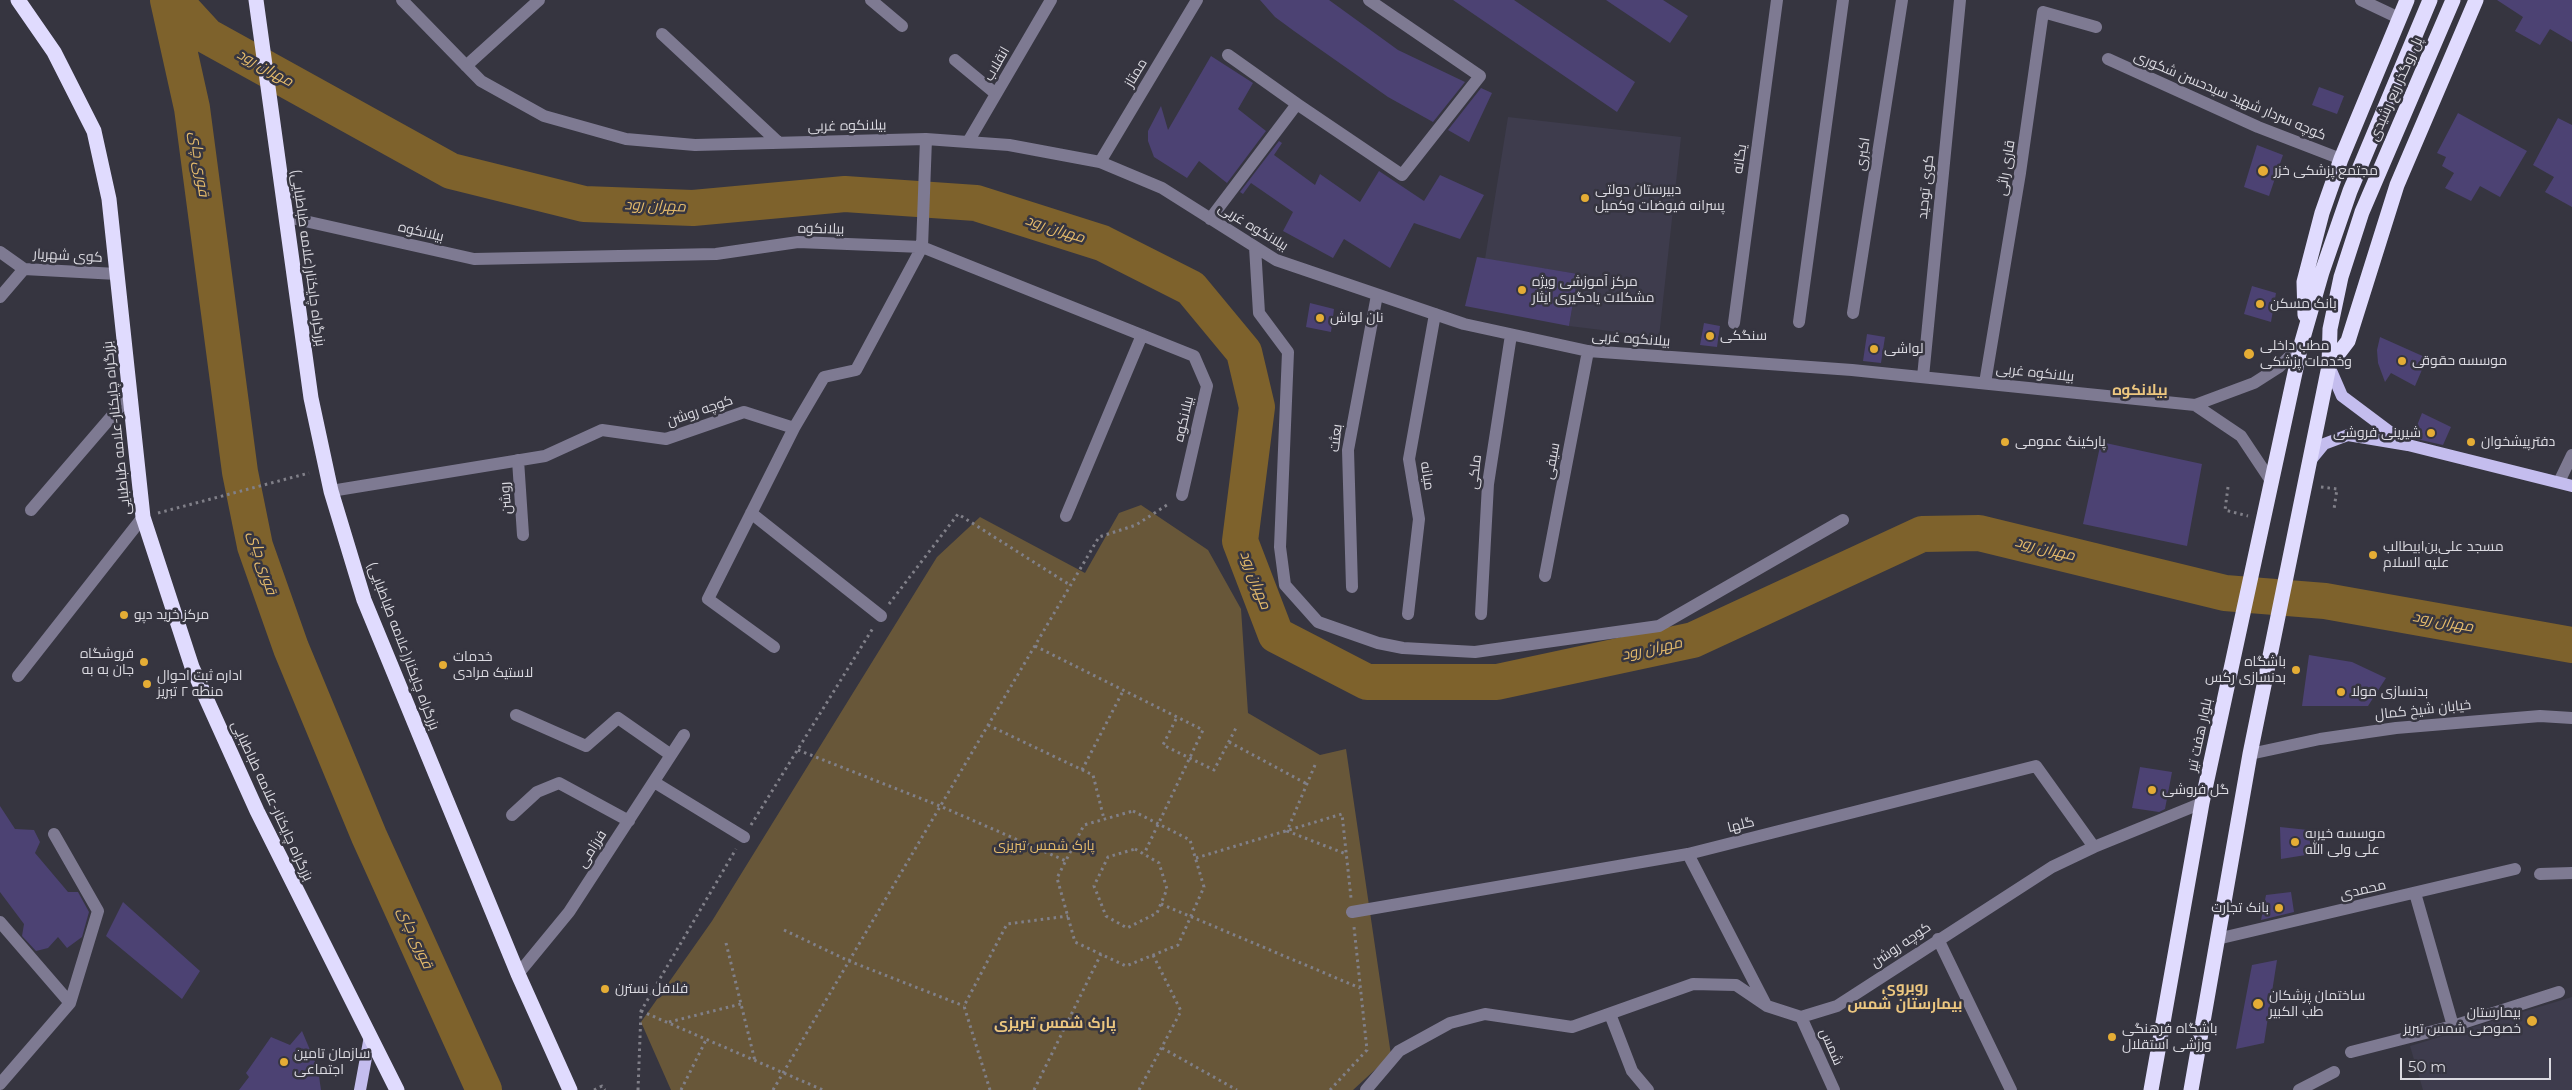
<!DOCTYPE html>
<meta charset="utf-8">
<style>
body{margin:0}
#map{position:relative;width:2572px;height:1090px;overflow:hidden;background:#363540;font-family:Montserrat,sans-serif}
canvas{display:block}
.scale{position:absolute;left:2400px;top:1058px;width:151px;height:22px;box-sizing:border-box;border:2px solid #dbdae1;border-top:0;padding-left:6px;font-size:15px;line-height:18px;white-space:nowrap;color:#dbdae1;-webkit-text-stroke:4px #363540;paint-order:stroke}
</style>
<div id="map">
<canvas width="2572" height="1090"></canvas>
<div class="scale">50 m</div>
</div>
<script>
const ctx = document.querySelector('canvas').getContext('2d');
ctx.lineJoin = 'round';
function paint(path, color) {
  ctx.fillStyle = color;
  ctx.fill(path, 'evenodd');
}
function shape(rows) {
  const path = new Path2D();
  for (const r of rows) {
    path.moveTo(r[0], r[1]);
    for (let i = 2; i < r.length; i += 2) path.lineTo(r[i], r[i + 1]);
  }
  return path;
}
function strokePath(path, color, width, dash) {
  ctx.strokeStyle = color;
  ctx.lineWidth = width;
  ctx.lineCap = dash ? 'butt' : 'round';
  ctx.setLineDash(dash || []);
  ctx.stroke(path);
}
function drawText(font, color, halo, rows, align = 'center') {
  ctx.font = font + ' Montserrat,Cairo,sans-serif';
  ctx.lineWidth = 5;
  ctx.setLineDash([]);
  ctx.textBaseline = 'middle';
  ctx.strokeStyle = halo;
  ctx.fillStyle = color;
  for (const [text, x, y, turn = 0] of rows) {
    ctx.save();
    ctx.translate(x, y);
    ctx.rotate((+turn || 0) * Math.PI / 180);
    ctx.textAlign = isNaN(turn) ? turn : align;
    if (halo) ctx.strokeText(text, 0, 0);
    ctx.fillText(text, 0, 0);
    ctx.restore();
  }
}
const built = shape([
 [1508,117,1681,137,1659,337,1569,326,1578,274,1485,259],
 [2572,997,2572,1090,2423,1090,2410,1046]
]);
const green = shape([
 [1141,505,1208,550,1241,609,1248,713,1320,755,1346,749,1391,1055,1353,1090,671,1090,641,1022,712,921,937,557,980,517,1085,573,1119,513]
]);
const river = shape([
 [168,0,192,108,240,472,255,546,291,648,369,836,484,1090],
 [174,0,207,36,451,171,584,204,693,208,845,194,976,203,1102,243,1191,288,1244,352,1257,407,1240,541,1276,635,1367,682,1497,682,1693,640,1922,534,1979,533,2225,593,2325,601,2572,645]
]);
const building = shape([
 [1260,0,1329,0,1398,50,1465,82,1433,122,1388,97,1294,31,1275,17],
 [1453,0,1514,0,1635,82,1617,112],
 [1606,0,1663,0,1688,16,1670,43],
 [2497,0,2572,0,2572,42,2550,29,2540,45,2515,31,2523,17],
 [1211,56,1253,83,1238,109,1266,131,1227,183,1199,161,1187,178,1154,157,1148,141,1148,131,1161,106,1168,130],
 [2319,87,2344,96,2337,114,2312,105],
 [1481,88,1492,93,1469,142,1448,130],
 [2458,113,2527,151,2500,197,2480,186,2471,201,2445,188,2454,173,2442,166,2446,157,2437,153],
 [2558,118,2572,125,2572,207,2545,192,2554,177,2533,165],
 [1279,141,1282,143,1274,155,1315,185,1320,174,1360,202,1379,171,1424,201,1440,175,1484,195,1460,239,1414,223,1390,268,1344,239,1333,258,1283,231,1293,212,1251,183,1243,194,1240,192],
 [2257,145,2283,155,2269,196,2244,187],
 [1477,257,1578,274,1569,326,1465,306],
 [2252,286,2276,293,2271,322,2244,314],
 [1310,303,1334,309,1331,332,1306,327],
 [1704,323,1720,326,1717,347,1700,345],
 [1867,334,1885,337,1881,363,1863,361],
 [2380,337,2427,358,2415,386,2391,373,2385,382,2378,363,2377,350],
 [2422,413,2451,427,2443,445,2412,438],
 [2101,442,2202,464,2187,546,2083,524],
 [2309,655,2352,662,2386,678,2368,706,2302,706],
 [2140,767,2172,772,2165,809,2159,812,2132,808],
 [0,806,15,829,34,830,40,842,35,853,68,892,78,892,89,912,82,937,67,948,58,937,48,948,36,951,22,936,24,924,0,892],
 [2280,827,2308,830,2312,854,2281,859],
 [2291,892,2294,912,2261,920,2266,895],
 [123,902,200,971,182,999,106,936],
 [2277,960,2264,1043,2236,1049,2252,965],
 [302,1031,318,1069,321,1090,239,1090,249,1077,246,1073,271,1037,290,1045]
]);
const path = shape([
 [2228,487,2225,510,2248,516],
 [2321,487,2337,489,2334,509],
 [158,513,309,473],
 [889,604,958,514,1070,585],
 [1035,646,1203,730,1144,854],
 [1176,719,1163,745,1214,770,1237,726],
 [988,725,1093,775,1104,819],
 [1229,742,1307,784],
 [798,750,940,806,1066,861],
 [1315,765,1287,831,1346,854],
 [1082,770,1123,691],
 [1133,811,1190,840,1204,887,1178,945,1126,966,1075,942,1057,878,1084,825,1133,811],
 [751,825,873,628],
 [1135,849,1159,863,1167,889,1157,913,1127,928,1106,916,1094,886,1108,857,1135,849],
 [1196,858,1342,814,1351,898],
 [1161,904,1360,988],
 [784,930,849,961,964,1006],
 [726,943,755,1061],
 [641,1011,823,1090],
 [669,1022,741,1004],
 [1162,1048,1237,1090],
 [594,1090,602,1086,605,1090],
 [638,1090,641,1011,736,849],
 [681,1090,706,1040],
 [773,1090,1099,537,1136,525,1170,503],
 [990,1090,964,1006,1007,924,1068,916],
 [1034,1090,1101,954],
 [1139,1090,1181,1011,1153,955],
 [1330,1090,1367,1050,1354,927]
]);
const minor = shape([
 [402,0,481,81,544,116,626,139,695,145,926,139,1009,145,1100,162,1162,188,1276,260,1464,324,1588,351,1852,370,2195,405,2254,383,2279,367,2301,345],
 [871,0,902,26],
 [2361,0,2399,18],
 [662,34,779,143],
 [2108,59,2258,127,2341,159],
 [955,60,996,94],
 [466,66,539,0],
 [1297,104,1402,175,1480,76,1369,0],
 [968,142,1051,0],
 [1100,162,1197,0],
 [287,217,474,259,716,254,798,242,922,247,1194,356,1207,386,1182,495],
 [1210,219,1297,104,1228,55],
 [1255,247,1259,313,1288,352,1280,547,1285,585,1318,622,1378,643,1403,648,1475,652,1659,626,1843,520],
 [0,252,24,269],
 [0,297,24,269,117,274],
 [1853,313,1902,0],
 [1799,322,1843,0],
 [1734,323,1777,0],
 [1923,377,1960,0],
 [1985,383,2020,173,2043,12,2096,27],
 [2195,405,2241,436,2271,481],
 [518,460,523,535],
 [2559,482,2572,455],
 [331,491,545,456,602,430,666,439,744,412,794,428,824,377,856,370,922,247,926,139],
 [31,510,130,395],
 [751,513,881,616],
 [1066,516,1142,335],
 [1545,576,1588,351],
 [1352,587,1348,450,1377,295],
 [1408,614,1419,519,1409,459,1435,314],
 [1481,614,1488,484,1511,335],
 [774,647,708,599,794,428],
 [18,676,143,517],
 [516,715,586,746,618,718,671,755],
 [2250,754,2320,739,2396,728,2540,716,2572,718],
 [654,782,744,837],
 [512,815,537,792,559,783,629,821],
 [1688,854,1765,1003],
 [2540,874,2572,873],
 [2415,893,2453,1026],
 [1352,912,1688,854,2036,766,2094,847],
 [0,922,70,1003],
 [1938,939,2011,1090],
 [2217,939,2515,869],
 [518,974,569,912,684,735],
 [1610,1014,1632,1071,1648,1090],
 [1801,1017,1834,1090],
 [2351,1052,2453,1026,2559,992],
 [0,1084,70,1003,98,911,54,834],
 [1366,1090,1399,1051,1450,1023,1485,1014,1572,1027,1693,984,1736,985,1767,1006,1801,1017,1837,1006,2052,867,2094,847,2202,803],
 [2299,1090,2334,1072]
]);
const major = shape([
 [2329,366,2342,396,2406,444],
 [2310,461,2324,444,2348,435,2408,445,2572,486],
 [360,1090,370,1036]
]);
const highway = shape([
 [18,0,54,52,94,131,109,199,143,517,192,667,257,811,397,1090],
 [256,0,311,398,331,491,364,600,518,974,570,1090],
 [2305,315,2304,282,2322,213,2341,159,2407,0],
 [2329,366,2348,341,2397,185,2476,0],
 [2151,1090,2202,803,2301,345,2322,272,2350,191,2430,0],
 [2191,1090,2250,754,2329,366,2330,329,2341,277,2362,212,2453,0]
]);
const markers = [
 [2263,171,6,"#e5ad35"],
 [1585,198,5,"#e5ad35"],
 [1522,290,5,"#e5ad35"],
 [2260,304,5,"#e5ad35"],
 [1320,318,5,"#e5ad35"],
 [1710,336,5,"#e5ad35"],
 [1874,349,5,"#e5ad35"],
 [2249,354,6,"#e5ad35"],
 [2402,361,5,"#e5ad35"],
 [2431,433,5,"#e5ad35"],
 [2005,442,5,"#e5ad35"],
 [2471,442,5,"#e5ad35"],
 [2373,555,5,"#e5ad35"],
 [124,615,5,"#e5ad35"],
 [144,662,5,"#e5ad35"],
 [443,665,5,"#e5ad35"],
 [2296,670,5,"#e5ad35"],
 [147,684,5,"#e5ad35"],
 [2341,692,5,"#e5ad35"],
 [2152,790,5,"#e5ad35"],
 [2295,842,5,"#e5ad35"],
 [2279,908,5,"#e5ad35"],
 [605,989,5,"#e5ad35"],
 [2258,1004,6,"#e5ad35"],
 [2532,1021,6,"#e5ad35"],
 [2112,1037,5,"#e5ad35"],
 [284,1062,5,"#e5ad35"]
];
const streetNames = [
 ["انقلاب",997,64,-60],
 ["ممتاز",1136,73,-59],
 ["پل روگذر ربع رشیدی",2396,89,-66],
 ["کوچه سردار شهید سیدحسن شکوری",2230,96,23],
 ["بیلانکوه غربی",847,126,-1],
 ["اکبری",1863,154,-81],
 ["یگانه",1740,159,-82],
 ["قاری راثی",2006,168,-81],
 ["کوی توحید",1926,187,-84],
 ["بیلانکوه غربی",1253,227,31],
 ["بیلانکوه",821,229,1],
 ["بیلانکوه",421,232,13],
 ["کوی شهریار",68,256,3],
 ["بزرگراه چایکنار(علامه طباطبایی)",308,258,82],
 ["بیلانکوه غربی",1631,339,4],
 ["بیلانکوه غربی",2035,373,6],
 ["کوچه روشن",700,411,-19],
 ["بیلانکوه",1184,419,-77],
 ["بزرگراه چایکنار-علامه طباطبایی",117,428,-96],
 ["بعثت",1336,438,-83],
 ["سیفی",1552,461,-79],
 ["ملکی",1475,472,-83],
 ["میانه",1427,476,81],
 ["روشن",506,498,-94],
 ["بزرگراه چایکنار(علامه طباطبایی)",403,646,69],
 ["خیابان شیخ کمال",2423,710,-6],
 ["بلوار هفت تیر",2200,735,-78],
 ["بزرگراه چایکنار-علامه طباطبایی",272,801,65],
 ["گلها",1741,825,-14],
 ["فرزامی",592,849,-57],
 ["محمدی",2363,890,-13],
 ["کوچه روشن",1901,945,-34],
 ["شمس",1831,1047,66]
];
const poiNames = [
 ["مجتمع پزشکی خزر",2274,171],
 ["دبیرستان دولتی",1595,190],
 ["پسرانه فیوضات وکمیل",1595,206],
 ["مرکز آموزشی ویژه",1532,282],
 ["مشکلات یادگیری ایثار",1532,298],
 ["بانک مسکن",2270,304],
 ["نان لواش",1330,318],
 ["سنگکی",1720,336],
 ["مطب داخلی",2260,346],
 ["وخدمات پزشکی",2260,362],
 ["لواشی",1884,349],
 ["موسسه حقوقی",2412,361],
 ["شیرینی فروشی",2421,433,"right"],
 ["پارکینگ عمومی",2015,442],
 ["دفترپیشخوان",2481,442],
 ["مسجد علی‌بن‌ابیطالب",2383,547],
 ["علیه السلام",2383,563],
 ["مرکز خرید دپو",134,615],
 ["فروشگاه",134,654,"right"],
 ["جان به به",134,670,"right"],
 ["خدمات",453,657],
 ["لاستیک مرادی",453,673],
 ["باشگاه",2286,662,"right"],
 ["بدنسازی رکس",2286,678,"right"],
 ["اداره ثبت احوال",157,676],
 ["منطه ۲ تبریز",157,692],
 ["بدنسازی مولا",2351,692],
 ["گل فروشی",2162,790],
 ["موسسه خیریه",2305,834],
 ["علی ولی الله",2305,850],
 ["بانک تجارت",2269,908,"right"],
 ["فلافل نسترن",615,989],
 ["ساختمان پزشکان",2269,996],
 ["طب الکبیر",2269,1012],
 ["بیمارستان",2521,1013,"right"],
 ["خصوصی شمس تبریز",2521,1029,"right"],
 ["باشگاه فرهنگی",2122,1029],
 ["ورزشی استقلال",2122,1045],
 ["سازمان تامین",294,1054],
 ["اجتماعی",294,1070]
];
const parkNames = [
 ["پارک شمس تبریزی",1044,846]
];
const waterNames = [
 ["مهران رود",265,68,29],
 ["قوری چای",199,164,82],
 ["مهران رود",655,206,2],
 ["مهران رود",1055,229,18],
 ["مهران رود",2045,549,14],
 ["قوری چای",262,563,73],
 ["مهران رود",1255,580,69],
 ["مهران رود",2443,622,10],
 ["مهران رود",1652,649,-12],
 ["قوری چای",415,938,66]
];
const neighbourhoodNames = [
 ["بیلانکوه",2140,391],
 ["روبروی",1905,988],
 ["بیمارستان شمس",1905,1005],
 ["پارک شمس تبریزی",1055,1024]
];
paint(built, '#3e3c4d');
paint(green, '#685739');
strokePath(river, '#7e622c', 36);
paint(building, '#4c4273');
strokePath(path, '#818089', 3, [2.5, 4]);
strokePath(minor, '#7e7a92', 12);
strokePath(major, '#c4bdee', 12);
strokePath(highway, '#e0dbfe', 15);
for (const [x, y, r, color] of markers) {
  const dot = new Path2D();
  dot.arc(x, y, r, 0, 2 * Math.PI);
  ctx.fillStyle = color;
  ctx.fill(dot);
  strokePath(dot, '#363540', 2);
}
drawText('14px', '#dbdae1', '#363540', streetNames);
drawText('14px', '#dbdae1', '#363540', poiNames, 'left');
drawText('14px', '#e6bc6b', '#363540', parkNames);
drawText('italic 15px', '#e5bb6b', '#363540', waterNames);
drawText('bold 15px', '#edc77f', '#363540', neighbourhoodNames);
</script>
